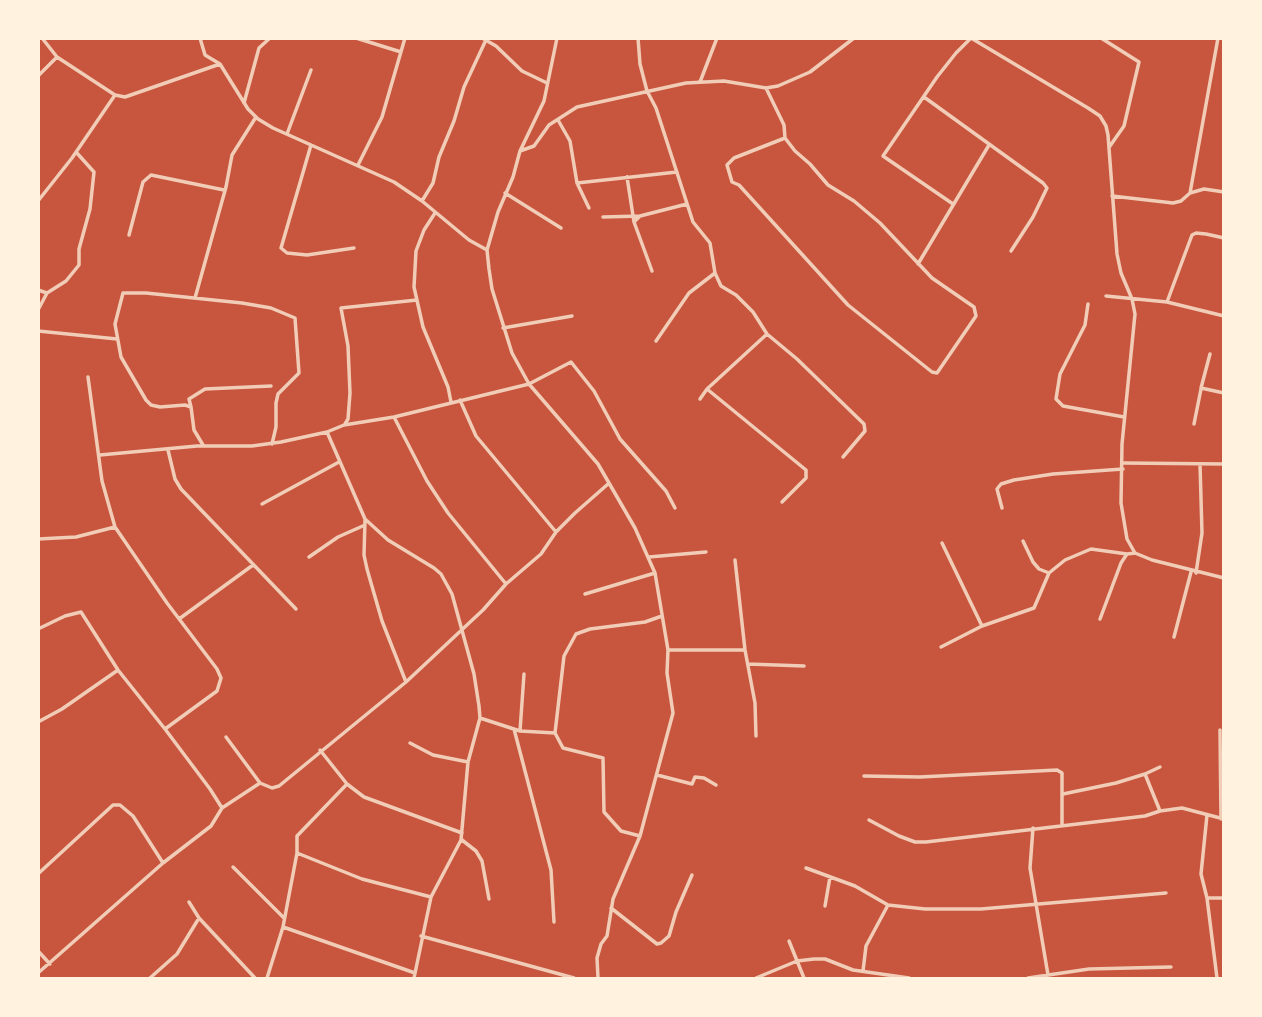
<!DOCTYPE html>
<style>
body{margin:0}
#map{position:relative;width:1262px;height:1017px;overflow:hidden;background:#c8553d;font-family:"Varela Round",sans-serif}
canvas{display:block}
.frame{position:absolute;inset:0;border:40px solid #fff3e0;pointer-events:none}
</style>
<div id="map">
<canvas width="1262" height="1017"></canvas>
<div class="frame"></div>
</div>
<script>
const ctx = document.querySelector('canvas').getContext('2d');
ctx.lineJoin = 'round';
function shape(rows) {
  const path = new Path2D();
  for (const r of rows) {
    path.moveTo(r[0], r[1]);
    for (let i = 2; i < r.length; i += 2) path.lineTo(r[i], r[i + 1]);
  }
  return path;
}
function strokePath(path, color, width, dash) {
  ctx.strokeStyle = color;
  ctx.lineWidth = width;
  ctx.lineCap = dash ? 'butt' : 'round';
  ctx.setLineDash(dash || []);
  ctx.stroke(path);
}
const minor = shape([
 [200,38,205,55,220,64,248,109,258,119,273,128,394,182,422,201,469,240,487,250],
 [356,38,401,52],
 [482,38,496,46,522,71,547,83],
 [638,38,640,64,647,91,656,108,693,222,710,243,715,273,721,286,736,295,753,312,767,334,797,359,864,424,865,431,843,457],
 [971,38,1088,108,1100,116,1106,126,1108,135,1117,254,1121,273,1132,299,1135,314,1122,444,1121,503,1127,539,1135,553,1152,560,1224,578],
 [1101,38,1139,62,1124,126,1110,146],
 [57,57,115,95,125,97,220,64],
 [38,76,57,57,42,38],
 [700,82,717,38],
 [766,88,784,125,785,138,795,151,810,164,828,185,854,201,880,223,932,278,974,307,976,316,937,373,932,372,848,305,739,185,732,182,727,165,734,158,785,138],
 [924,97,1043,183,1047,188,1033,217,1011,251],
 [244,103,259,48,270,38],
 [558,120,570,141,577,183,589,208],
 [287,134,311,70],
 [311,145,281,248,287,253,307,255,354,248],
 [520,151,544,101,557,38],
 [358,165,382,117,405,38],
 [627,177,634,222],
 [577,183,677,172],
 [505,193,561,228],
 [1190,193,1218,38],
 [1112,196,1173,203,1181,201,1190,193,1204,189,1224,192],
 [38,201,72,158,115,95],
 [422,201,433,183,439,157,454,121,464,87,485,42],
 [953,204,883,156,937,77,956,53,971,38],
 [435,213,424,230,416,251,414,287,423,327,448,387,451,402],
 [603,217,640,216],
 [129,235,143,182,151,175,224,190],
 [918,264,989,145],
 [652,271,634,222,640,216,687,204],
 [38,290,47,293],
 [1106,296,1167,302,1224,316],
 [195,298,226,187,232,155,256,117],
 [1167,302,1192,235,1196,233,1206,234,1224,238],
 [1088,304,1085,325,1060,374,1056,399,1063,406,1124,417],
 [38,310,47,293,66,281,79,265,79,249,90,209,94,172,76,152],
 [503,328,572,316],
 [38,331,117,339],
 [656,341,689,293,715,273],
 [1210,354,1201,388,1224,393],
 [88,377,102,481,115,527,167,603,217,669,221,678,217,691,165,729],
 [707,389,806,470,806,478,782,502],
 [700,399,707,389,767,334],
 [460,400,476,436,556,532],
 [191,407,189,399,205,389,271,386],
 [394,417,427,481,448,513,506,584],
 [345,424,348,419,350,393,348,346,341,308,417,300],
 [1194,424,1201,389],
 [327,432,365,519,388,540,434,568,441,574,452,594,474,674,479,706,480,718,468,762,461,840,431,897,414,978],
 [203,445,194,430,191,407,185,405,160,407,151,405,146,400,121,357,115,324,123,293,146,293,242,303,271,308,295,318,299,373,278,394,276,403,276,427,272,444],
 [168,450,175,479,181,489,296,609],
 [100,455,197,446,252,446,281,442,327,432,344,425,394,417,529,384,571,362,594,391,620,439,666,491,675,508],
 [1124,463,1224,464],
 [262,504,339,462],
 [1002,508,997,489,1001,484,1014,480,1053,474,1123,469],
 [365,520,364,555,367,569,382,621,406,682],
 [38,539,76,537,115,527],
 [1023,541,1033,562,1039,569,1049,573],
 [942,543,982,626],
 [309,557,338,537,365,525],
 [649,557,706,552],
 [735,560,745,650,755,703,756,736],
 [1196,573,1202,533,1200,464],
 [585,594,655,573],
 [179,619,253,565],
 [1100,619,1121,563,1127,554,1135,553],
 [38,629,65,616,81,612,118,670,165,729,210,789,222,808,211,826,163,863,38,973],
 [1174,637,1191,572],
 [941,647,982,626,1034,608,1049,573,1065,560,1091,549,1127,554],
 [668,650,745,650],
 [748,664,804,666],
 [480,718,520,731,555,733],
 [38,722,62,709,118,670],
 [514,729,551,870,554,922],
 [1220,730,1221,819],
 [520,731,524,674],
 [226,737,260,783,272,788,279,786,406,682,483,610,506,584,541,554,556,532,575,513,608,484],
 [410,743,433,755,468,762],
 [320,750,347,784,364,797,462,833],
 [1145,774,1160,811],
 [657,775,692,784,695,777,704,778,716,785],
 [864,776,920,777,1057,770,1062,773,1062,825],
 [1063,794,1116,783,1145,774,1160,767],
 [222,808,260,783],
 [1207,815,1201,874,1207,898,1217,978],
 [869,820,899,836,915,842,926,842,1145,816,1160,811,1182,808,1224,819],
 [1033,828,1030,868,1048,975],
 [640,836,621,831,604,812,603,758,563,748,555,733,564,656,576,634,590,629,645,622,662,616],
 [462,840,476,851,482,861,489,899],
 [297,853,362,879,431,897],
 [233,867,284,918],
 [806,868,855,886,888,905,925,909,981,909,1166,893],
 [39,873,113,805,120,805,133,816,163,863],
 [1207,898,1224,898],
 [189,902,199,918,255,978],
 [825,906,830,877],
 [611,908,657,944,661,943,669,936,676,912,692,875],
 [283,927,415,973],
 [421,936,574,978],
 [789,941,804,978],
 [38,951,50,964],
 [863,971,866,946,888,905],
 [150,978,177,954,199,918],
 [267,978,283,927,297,853,297,836,347,784],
 [598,978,597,958,601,944,607,936,613,899,640,836,673,713,667,673,668,650,655,573,635,528,598,464,529,384,512,353,492,289,489,269,487,250,498,212,513,177,520,151,534,146,549,125,577,107,686,83,724,81,766,88,778,86,810,72,854,38],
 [756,978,797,961,814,959,825,959,853,970,909,978],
 [1028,978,1089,969,1171,967]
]);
strokePath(minor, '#f1ccb7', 3.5);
</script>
